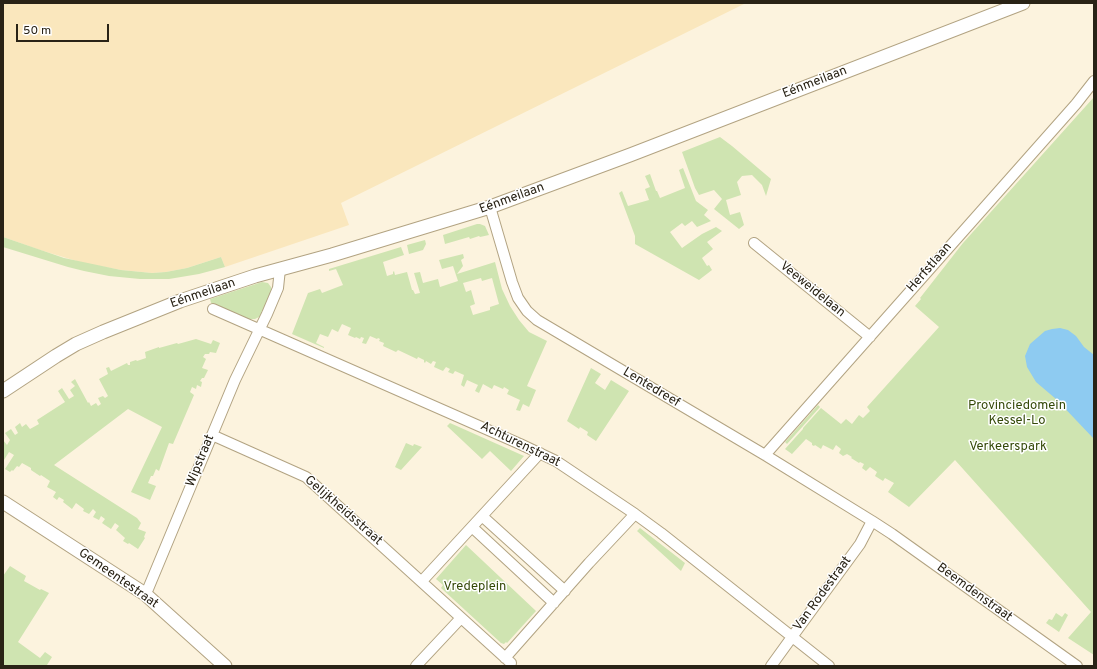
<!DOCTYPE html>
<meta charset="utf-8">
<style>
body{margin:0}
#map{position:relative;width:1097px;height:669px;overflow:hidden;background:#fcf3de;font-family:Overpass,sans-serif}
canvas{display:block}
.frame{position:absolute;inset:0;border:4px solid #292316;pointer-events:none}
.scale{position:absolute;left:16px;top:24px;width:93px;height:18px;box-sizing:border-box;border:2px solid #292316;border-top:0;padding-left:5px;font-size:12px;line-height:14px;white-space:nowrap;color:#292316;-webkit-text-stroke:3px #fff;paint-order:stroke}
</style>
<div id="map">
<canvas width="1097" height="669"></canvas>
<div class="frame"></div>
<div class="scale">50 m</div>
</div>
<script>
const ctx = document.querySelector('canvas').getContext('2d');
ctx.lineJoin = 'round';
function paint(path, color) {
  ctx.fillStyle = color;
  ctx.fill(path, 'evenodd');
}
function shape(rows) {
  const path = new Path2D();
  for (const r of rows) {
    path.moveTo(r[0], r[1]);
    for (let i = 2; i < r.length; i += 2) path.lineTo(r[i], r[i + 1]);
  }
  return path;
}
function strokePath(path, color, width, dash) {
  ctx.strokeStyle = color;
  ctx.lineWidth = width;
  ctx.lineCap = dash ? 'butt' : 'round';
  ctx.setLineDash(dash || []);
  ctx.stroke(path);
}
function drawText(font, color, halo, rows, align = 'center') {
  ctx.font = font + ' Overpass,sans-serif';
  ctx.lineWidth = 3;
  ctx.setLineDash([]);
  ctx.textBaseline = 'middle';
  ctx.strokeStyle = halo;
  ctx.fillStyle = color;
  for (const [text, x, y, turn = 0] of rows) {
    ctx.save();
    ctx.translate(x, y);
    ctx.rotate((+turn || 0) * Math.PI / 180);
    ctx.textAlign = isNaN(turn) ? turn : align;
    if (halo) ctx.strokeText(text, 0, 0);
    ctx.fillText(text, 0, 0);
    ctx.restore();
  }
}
const built = shape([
 [3,3,746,3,341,203,349,225,225,267,221,257,187,268,166,272,152,273,121,270,83,263,40,250,3,237]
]);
const green = shape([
 [1094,97,1094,655,1068,638,1091,612,955,460,909,507,888,492,894,483,885,478,883,481,875,476,877,472,870,467,866,471,862,468,864,464,860,462,859,463,851,458,852,457,847,454,843,456,839,453,841,449,836,445,833,450,823,445,821,449,815,445,814,446,812,445,812,443,806,439,792,454,785,449,803,429,803,428,821,408,841,424,846,419,852,424,859,415,863,418,870,411,867,407,939,327,915,306,921,299,920,298,963,243],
 [720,137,732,146,771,179,766,196,762,185,752,175,742,176,737,182,741,195,726,200,730,215,740,212,744,225,739,229,714,209,722,199,714,190,699,195,695,188,682,152],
 [683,168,696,201,708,210,704,215,711,221,697,227,692,221,685,226,682,223,670,232,682,248,702,234,716,227,722,231,707,242,713,249,702,258,707,266,709,265,712,270,699,280,635,244,635,236,619,193,622,191,628,206,649,200,645,189,650,187,645,176,650,174,656,191,657,191,660,198,685,188,679,170],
 [477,224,480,224,485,226,489,235,480,237,479,236,470,239,469,237,445,244,443,235],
 [3,237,64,258,121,270,152,273,166,272,187,268,221,257,225,267,199,274,169,279,140,279,109,276,84,271,68,267,3,247],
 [425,240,426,244,423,250,409,254,407,245],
 [401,247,404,255,383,262,387,276,393,274,393,272,394,271,395,275,407,272,412,290,413,290,415,294,420,293,414,273,420,272,423,283,438,279,440,287,458,281,453,266,442,269,439,260,463,254,464,258,461,260,463,266,457,274,495,262,502,289,510,306,519,320,529,332,547,341,527,386,536,390,529,407,523,404,520,411,516,410,520,400,507,394,509,390,504,387,503,389,494,385,492,389,483,384,479,393,475,391,478,385,467,380,464,387,461,385,464,375,455,371,453,374,448,372,450,369,446,367,443,371,434,367,436,362,433,361,431,364,426,361,425,363,424,362,424,360,418,357,417,359,398,350,396,352,383,346,384,343,379,341,380,339,378,338,377,339,370,336,366,344,362,343,364,338,361,337,360,339,356,337,355,338,348,335,351,328,342,324,338,332,332,329,328,337,320,334,316,343,324,347,324,348,292,334,308,293,320,289,322,293,343,285,336,269,329,271,329,269],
 [481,278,482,281,492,278,499,304,490,307,490,310,473,315,470,306,475,304,471,290,466,292,463,283],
 [262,282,268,283,271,287,271,293,261,314,259,317,255,319,247,319,211,303,210,299],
 [196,339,211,344,213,340,220,343,216,353,210,352,209,354,205,354,203,357,206,359,202,368,208,370,204,378,202,378,200,381,202,382,201,387,197,385,196,389,192,387,190,392,194,395,173,444,169,443,159,471,156,469,153,476,151,476,148,483,156,486,150,500,131,492,162,427,128,409,54,465,137,518,141,523,138,529,146,532,144,537,145,538,138,549,129,543,128,544,123,541,125,538,116,530,119,526,115,523,111,529,102,523,105,519,101,516,99,520,93,517,96,512,93,509,89,514,83,511,84,509,76,503,72,509,63,502,64,500,59,497,57,500,53,497,56,492,47,487,50,481,41,475,40,476,31,470,31,468,22,463,19,467,17,466,13,471,12,470,10,472,5,469,14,455,9,452,4,460,3,459,3,440,7,445,10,440,5,433,11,429,15,435,18,433,15,427,20,423,22,427,26,424,30,429,39,424,37,420,65,402,58,391,62,388,69,399,74,396,70,390,75,386,71,382,75,379,88,403,89,402,91,406,96,403,98,406,101,404,98,398,103,396,105,398,108,396,99,379,108,374,106,368,109,367,111,371,127,363,128,365,130,365,130,362,136,360,137,361,146,358,145,352,159,347,159,348,177,343,178,344],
 [591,368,601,374,595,383,605,390,611,380,629,391,596,441,587,435,588,432,580,427,579,429,567,421],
 [818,405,820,407,787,444,785,442],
 [450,423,524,456,511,471,490,451,482,459,447,426],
 [406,443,413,446,414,444,422,447,401,470,395,467],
 [640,528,685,563,681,571,637,531],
 [466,545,536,611,507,643,506,642,504,644,501,643,441,588,443,585,436,579],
 [10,566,26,576,24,581,40,590,41,589,49,593,18,642,40,658,45,652,52,657,47,665,48,666,3,666,3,576],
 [1056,613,1062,617,1065,613,1068,615,1059,632,1046,623,1049,619,1052,620]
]);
const water = shape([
 [1060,328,1068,330,1076,336,1084,347,1094,355,1094,439,1056,399,1036,382,1027,367,1025,356,1030,344,1045,331,1052,329]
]);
const minor = shape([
 [490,207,512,282,518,298,527,311,537,320,765,455,872,521,892,534,1077,666],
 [754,243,870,337],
 [213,309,520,444,556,461,635,514,661,533,829,666],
 [212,435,306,477,511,663],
 [765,455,1076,104,1094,81],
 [482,516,565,591],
 [472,527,554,603],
 [422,581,540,453],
 [145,594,148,589,235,380,267,314,278,288,280,269],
 [505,658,589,563,635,514],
 [416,666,461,618],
 [771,666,792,637,860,544,872,521]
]);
const tertiary = shape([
 [3,391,56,356,76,344,103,332,180,301,255,276,332,255,490,207,630,155,1023,3],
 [3,502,145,594,225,666]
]);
const streetNames = [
 ["Eénmeilaan",815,83,-21],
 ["Eénmeilaan",512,199,-20],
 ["Herfstlaan",930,268,-49],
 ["Veeweidelaan",812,290,39],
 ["Eénmeilaan",203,294,-19],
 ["Lentedreef",651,388,31],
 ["Achturenstraat",520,445,26],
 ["Wipstraat",201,461,-68],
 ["Gelijkheidsstraat",343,511,41],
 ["Gemeentestraat",118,579,35],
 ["Beemdenstraat",974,593,36],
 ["Van Rodestraat",823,594,-54]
];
const parkNames = [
 ["Provinciedomein",1017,406],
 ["Kessel-Lo",1017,421],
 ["Verkeerspark",1008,447],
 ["Vredeplein",475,587]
];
paint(built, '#fae7bd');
paint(green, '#cfe4b1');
paint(water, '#8ecbf1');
strokePath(minor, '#b2a382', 12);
strokePath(tertiary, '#b2a382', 15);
strokePath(minor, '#fff', 10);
strokePath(tertiary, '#fff', 13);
drawText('13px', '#292316', '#fff', streetNames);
drawText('13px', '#344908', '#fff', parkNames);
</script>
